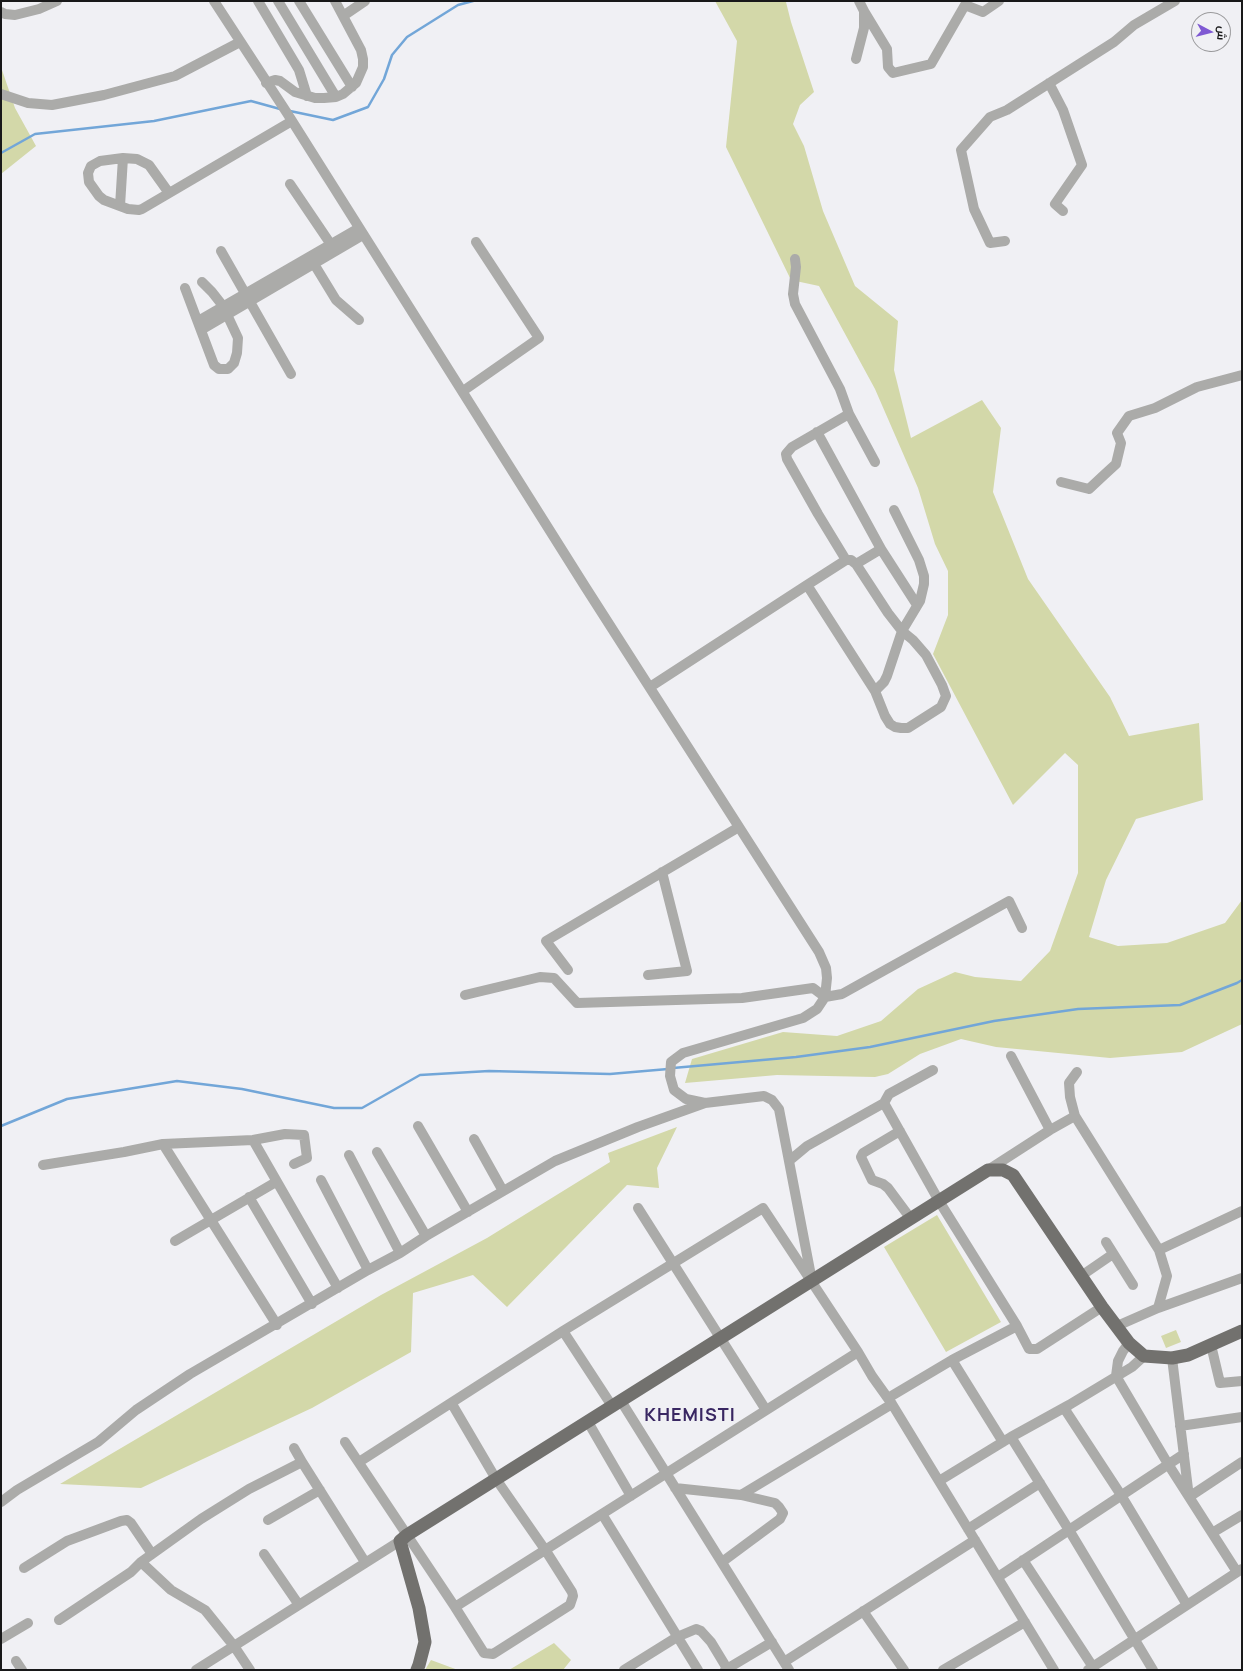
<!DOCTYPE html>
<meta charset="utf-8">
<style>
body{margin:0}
#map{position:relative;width:1243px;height:1671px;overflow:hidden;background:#f0f0f4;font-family:Manrope,Cairo,sans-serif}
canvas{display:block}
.frame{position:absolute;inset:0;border:2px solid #181819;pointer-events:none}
.north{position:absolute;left:1191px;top:12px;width:40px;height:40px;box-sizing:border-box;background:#f0f0f4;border:1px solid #9a9a9c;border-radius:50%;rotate:97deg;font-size:11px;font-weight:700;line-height:16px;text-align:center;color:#181819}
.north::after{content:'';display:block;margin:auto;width:14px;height:18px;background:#7f59d3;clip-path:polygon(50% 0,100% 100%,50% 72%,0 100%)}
</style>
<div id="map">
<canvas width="1243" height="1671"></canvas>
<div class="frame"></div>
<div class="north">ش</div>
</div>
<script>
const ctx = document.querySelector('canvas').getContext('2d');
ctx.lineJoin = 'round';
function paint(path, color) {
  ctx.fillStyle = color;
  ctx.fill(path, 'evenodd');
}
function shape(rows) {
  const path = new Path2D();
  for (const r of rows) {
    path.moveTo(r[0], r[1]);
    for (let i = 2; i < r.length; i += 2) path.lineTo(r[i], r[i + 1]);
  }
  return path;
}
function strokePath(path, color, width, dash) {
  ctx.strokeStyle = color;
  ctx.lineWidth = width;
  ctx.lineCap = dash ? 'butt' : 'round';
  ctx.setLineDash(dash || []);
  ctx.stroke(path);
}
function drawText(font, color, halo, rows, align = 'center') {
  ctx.font = font + ' Manrope,sans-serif';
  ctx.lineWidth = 3;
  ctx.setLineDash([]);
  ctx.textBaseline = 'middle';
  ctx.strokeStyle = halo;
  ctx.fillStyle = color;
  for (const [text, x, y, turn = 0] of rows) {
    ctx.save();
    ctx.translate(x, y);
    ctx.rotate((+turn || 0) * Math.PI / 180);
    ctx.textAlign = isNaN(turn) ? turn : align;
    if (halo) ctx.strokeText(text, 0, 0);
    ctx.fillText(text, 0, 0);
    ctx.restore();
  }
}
const green = shape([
 [715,1,784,1,786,2,791,22,814,92,800,105,793,124,804,146,823,211,855,286,898,321,894,370,911,438,982,400,1001,428,993,492,1028,579,1110,697,1129,736,1199,723,1203,800,1136,819,1106,880,1089,937,1118,946,1167,943,1225,923,1242,900,1242,1024,1240,1025,1182,1052,1110,1058,996,1047,961,1039,920,1054,888,1074,875,1077,777,1075,685,1083,692,1059,783,1032,837,1036,881,1021,918,989,955,972,975,977,1021,981,1050,951,1078,873,1078,765,1065,753,1013,805,933,654,948,615,948,571,935,544,918,488,875,389,819,286,791,280,726,147,737,41],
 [2,70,15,108,36,146,1,174,1,71],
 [677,1127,657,1168,659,1188,627,1185,507,1307,473,1275,413,1293,411,1352,312,1408,141,1488,60,1484,381,1295,487,1238,610,1162,608,1153],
 [937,1215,1001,1322,946,1352,884,1247],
 [1176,1330,1181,1342,1166,1348,1161,1336],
 [554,1643,571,1660,563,1670,509,1670],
 [431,1660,458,1670,425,1670]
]);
const stream = shape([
 [290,111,333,120,368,107,384,79,392,55,407,37,458,5,473,1],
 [1,153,35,134,154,121,251,101,280,109],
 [673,1068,796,1057,870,1047,994,1021,1078,1009,1180,1005,1237,983,1242,980],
 [1,1126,67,1099,177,1081,242,1089,334,1108,362,1108,420,1075,489,1071,610,1074,668,1069]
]);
const minor = shape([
 [214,1,287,113,586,588,819,952,826,968,827,978,825,997,817,1009,803,1018,683,1053,671,1062,670,1076,674,1090,686,1099,705,1103,764,1096,772,1100,779,1109,812,1281],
 [258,1,299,70,307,96],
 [278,1,336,97],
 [299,1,352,87],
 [864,11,887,49,888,67,893,73,931,64,965,5,983,12,999,1],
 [1,12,5,14,15,15,39,9,57,1],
 [343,16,365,1],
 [856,59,864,28,864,11,859,1],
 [266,83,275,80,280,81,295,92,315,98,324,98,336,97,343,94,356,83,363,67,363,59,361,50,335,1],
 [1049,83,1063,110,1082,165,1055,204,1063,211],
 [1,94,28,103,52,105,104,95,175,76,240,42],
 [290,184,334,249],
 [169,193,149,165,137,159,123,158,100,161,91,166,88,173,89,182,99,196,104,200,128,209,139,210,142,209,292,121],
 [120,206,123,158],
 [1005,241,990,243,974,209,961,150,990,117,1007,110,1114,42,1134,25,1175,1],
 [221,251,291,374],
 [311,259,336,300,359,320],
 [795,259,796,267,793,294,795,304,840,389,849,414,792,447,786,454,787,459,818,514,846,560],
 [185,288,214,365,219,369,228,369,234,363,237,353,238,338,223,306,212,292,202,282],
 [198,321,359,228],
 [201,330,363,235],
 [463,391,539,338,476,242],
 [849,414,875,462],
 [817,432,881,549],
 [1061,482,1089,489,1104,475,1116,464,1121,443,1117,433,1129,416,1155,408,1197,387,1242,375],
 [856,564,881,549,917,605],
 [807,585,846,560,851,560,856,564,888,613,902,631,913,640,926,655,942,685,946,696,941,707,908,728,901,728,895,727,890,724,885,716,875,691],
 [650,687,807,585,875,691,884,682,887,676,902,631,920,601,924,584,924,576,919,560,894,510],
 [568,970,546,941,739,827],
 [648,975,687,971,662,872],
 [465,995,540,977,554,978,577,1003,742,998,813,988,825,997,842,994,1009,901,1022,928],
 [1011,1056,1050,1130],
 [1077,1072,1069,1083,1070,1097,1075,1116,1159,1250],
 [884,1103,889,1094,933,1070],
 [418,1126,468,1212],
 [900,1131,863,1153,861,1157,872,1180,883,1184,888,1188,911,1219],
 [474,1139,503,1191],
 [253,1140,338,1288],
 [163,1144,277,1325],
 [377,1152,426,1236],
 [349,1155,400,1253],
 [789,1161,807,1146,884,1103,939,1201,1017,1326],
 [43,1165,124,1152,163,1144,253,1140,285,1134,304,1135,307,1158,294,1164],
 [988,1170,1050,1130,1075,1116],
 [321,1180,368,1270],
 [249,1197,312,1304],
 [638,1208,766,1410],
 [175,1241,276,1182],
 [1106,1242,1133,1285],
 [1081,1276,1113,1254],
 [1158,1308,1167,1276,1159,1250,1242,1211],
 [1117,1326,1158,1308,1242,1278],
 [563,1331,612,1406],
 [1129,1343,1123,1351,1118,1361,1116,1376,1168,1464,1237,1572],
 [1211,1345,1220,1383,1242,1381],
 [858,1352,872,1376,892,1404,1054,1670],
 [1144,1356,1132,1367,1064,1408,1121,1495,1187,1605],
 [1172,1358,1189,1497,1242,1462],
 [952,1360,1003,1442],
 [888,1398,952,1360,1017,1326,1029,1349,1037,1349,1102,1307],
 [621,1401,789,1670],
 [452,1404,496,1479,546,1551,572,1592,573,1596,570,1605,493,1654,484,1653,455,1607],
 [588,1422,631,1496],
 [1180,1426,1242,1417],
 [1011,1437,1069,1530,1153,1670],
 [345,1442,455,1607,858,1352,763,1208,563,1331,359,1462],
 [294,1448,302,1462],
 [939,1481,1011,1437,1069,1405],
 [675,1488,741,1495,775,1503,779,1507,783,1513,780,1519,722,1562],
 [741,1495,892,1404],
 [1,1502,17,1490,98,1442,136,1410,190,1374,368,1270,400,1253,426,1236,555,1161,638,1127,705,1103],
 [602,1514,698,1670],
 [268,1520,320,1490],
 [968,1529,1040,1483],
 [1212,1533,1242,1515],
 [264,1554,299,1605],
 [1023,1560,1093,1667],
 [141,1562,171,1590,205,1610,234,1646,250,1670],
 [24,1568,67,1541,121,1521,127,1520,131,1523,152,1554],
 [998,1577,1184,1454],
 [863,1611,904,1670],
 [59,1620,131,1572,141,1562,201,1519,249,1489,302,1462,365,1562],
 [1,1639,28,1623],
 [16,1661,22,1670],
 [784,1662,975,1540],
 [196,1670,400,1541],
 [624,1670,677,1637,696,1629,701,1631,711,1642,728,1670],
 [725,1670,772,1642],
 [943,1670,1025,1622],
 [1088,1670,1242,1569]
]);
const major = shape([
 [417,1670,419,1665,425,1642,419,1608,400,1541,407,1535,988,1170,1003,1170,1013,1175,1102,1307,1129,1343,1144,1356,1172,1358,1188,1355,1242,1331]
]);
const districtNames = [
 ["KHEMISTI",690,1416]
];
paint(green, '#d3d8a9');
strokePath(stream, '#72a6d8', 2.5);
strokePath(minor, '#ababa9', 10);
strokePath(major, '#72716e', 13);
ctx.letterSpacing = '1px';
drawText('bold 18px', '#392762', '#f0f0f4', districtNames);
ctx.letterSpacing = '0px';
</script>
